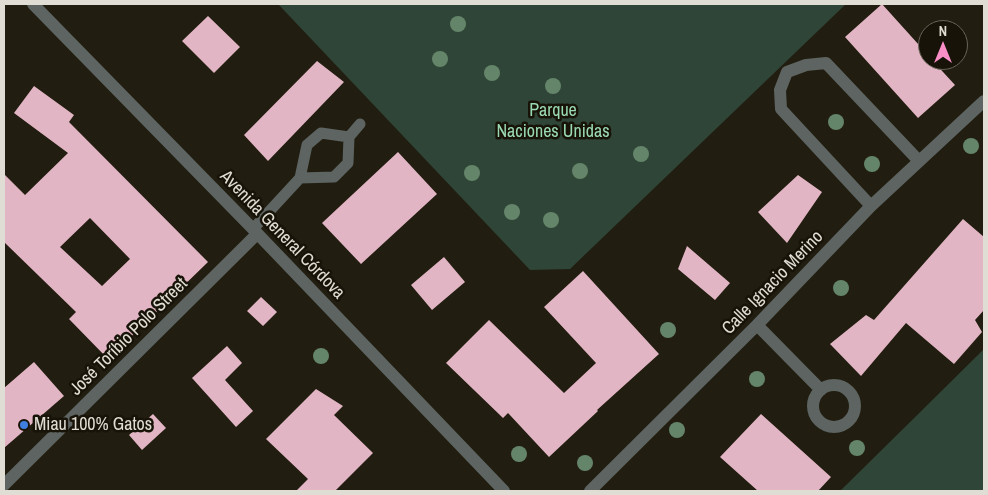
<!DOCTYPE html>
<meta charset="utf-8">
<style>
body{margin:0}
#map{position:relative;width:988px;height:495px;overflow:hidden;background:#211d10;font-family:"Archivo Narrow",sans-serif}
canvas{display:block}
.frame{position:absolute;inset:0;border:5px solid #e0ddd4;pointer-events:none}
.north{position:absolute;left:918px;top:20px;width:50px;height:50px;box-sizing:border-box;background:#181308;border:1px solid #68645a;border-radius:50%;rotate:0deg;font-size:14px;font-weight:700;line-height:20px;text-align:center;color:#e0ddd4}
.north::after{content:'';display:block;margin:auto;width:18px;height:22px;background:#fa8fc7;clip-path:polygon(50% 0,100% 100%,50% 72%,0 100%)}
</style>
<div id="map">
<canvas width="988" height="495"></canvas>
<div class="frame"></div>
<div class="north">N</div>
</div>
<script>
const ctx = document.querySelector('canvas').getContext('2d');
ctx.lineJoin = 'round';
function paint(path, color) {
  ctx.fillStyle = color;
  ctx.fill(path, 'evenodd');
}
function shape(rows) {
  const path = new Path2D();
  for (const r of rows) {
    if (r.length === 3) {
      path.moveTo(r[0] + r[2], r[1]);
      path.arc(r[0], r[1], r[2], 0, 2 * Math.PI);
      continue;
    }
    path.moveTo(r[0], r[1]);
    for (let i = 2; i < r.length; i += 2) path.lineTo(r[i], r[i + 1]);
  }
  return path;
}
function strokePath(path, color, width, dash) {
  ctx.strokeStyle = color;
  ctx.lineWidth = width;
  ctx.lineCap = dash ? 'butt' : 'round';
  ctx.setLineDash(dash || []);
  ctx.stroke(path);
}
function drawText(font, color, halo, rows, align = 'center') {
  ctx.font = font + ' "Archivo Narrow",sans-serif';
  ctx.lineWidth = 5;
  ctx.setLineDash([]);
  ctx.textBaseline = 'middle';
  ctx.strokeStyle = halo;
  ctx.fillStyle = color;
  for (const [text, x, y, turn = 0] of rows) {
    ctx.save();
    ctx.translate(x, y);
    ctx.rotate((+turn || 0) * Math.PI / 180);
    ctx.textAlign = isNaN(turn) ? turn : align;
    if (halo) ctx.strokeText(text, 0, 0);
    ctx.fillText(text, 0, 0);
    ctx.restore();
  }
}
const green = shape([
 [278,4,846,4,570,269,530,270],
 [984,349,984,491,840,491,903,429]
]);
const building = shape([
 [882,4,928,55,928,60,932,60,955,85,918,118,845,37],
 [208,16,240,47,214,73,182,41],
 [317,61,344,82,268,161,244,135],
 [34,86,74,115,69,122,208,262,108,359,69,319,76,312,4,242,4,174,25,195,68,153,14,113],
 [90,218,130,259,102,286,60,247],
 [398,152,437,194,361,264,322,223],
 [798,175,822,192,787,243,758,212],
 [963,219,984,237,984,310,975,320,982,332,954,364,906,323,861,376,830,344,866,315,874,320],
 [687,246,730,283,715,300,678,269],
 [444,257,465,282,432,310,411,285],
 [583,271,659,354,597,410,598,411,549,457,508,413,503,418,446,363,489,320,564,393,596,363,544,307],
 [261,297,277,312,263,326,247,311],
 [227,346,242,363,225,380,253,411,236,427,192,378],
 [34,362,64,396,4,448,4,388],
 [316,389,343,406,334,415,373,453,335,491,296,491,308,479,266,439],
 [153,414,166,428,142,450,129,435],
 [761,414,831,477,818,491,758,491,720,457]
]);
const service = shape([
 [300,178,334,177,348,163,349,137,360,124],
 [253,229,300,178,307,145,321,133,349,137]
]);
const minor = shape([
 [871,206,781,109,780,90,787,72,806,65,826,63,919,161],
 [757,325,821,390],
 [834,406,21],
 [4,485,257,234],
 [590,491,757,325,871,206,984,101]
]);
const tertiary = shape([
 [33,4,253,229,504,491]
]);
const trees = [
 [458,24],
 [440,59],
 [492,73],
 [553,86],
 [836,122],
 [971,146],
 [641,154],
 [872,164],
 [580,171],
 [472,173],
 [512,212],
 [551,220],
 [841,288],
 [668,330],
 [321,356],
 [757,379],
 [677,430],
 [857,448],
 [519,454],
 [585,463]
];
const markers = [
 [24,425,5,"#3f7fe0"]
];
const parkNames = [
 ["Parque",553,111],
 ["Naciones Unidas",553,132]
];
const streetNames = [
 ["Avenida General Córdova",282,235,46],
 ["Calle Ignacio Merino",773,283,-46],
 ["José Toríbio Polo Street",129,337,-45]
];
const poiNames = [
 ["Miau 100% Gatos",34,425]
];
paint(green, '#2f4537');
paint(building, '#e2b5c4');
strokePath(service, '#5d6461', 11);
strokePath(minor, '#5d6461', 12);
strokePath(tertiary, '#5d6461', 12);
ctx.fillStyle = '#648569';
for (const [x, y] of trees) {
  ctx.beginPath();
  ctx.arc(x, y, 8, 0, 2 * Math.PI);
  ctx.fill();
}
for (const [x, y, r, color] of markers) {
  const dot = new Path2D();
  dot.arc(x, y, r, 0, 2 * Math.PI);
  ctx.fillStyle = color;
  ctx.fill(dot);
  strokePath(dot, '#181308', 2);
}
drawText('18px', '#9adab2', '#181308', parkNames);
drawText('18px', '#e0ddd4', '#181308', streetNames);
drawText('18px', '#e0ddd4', '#181308', poiNames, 'left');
</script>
